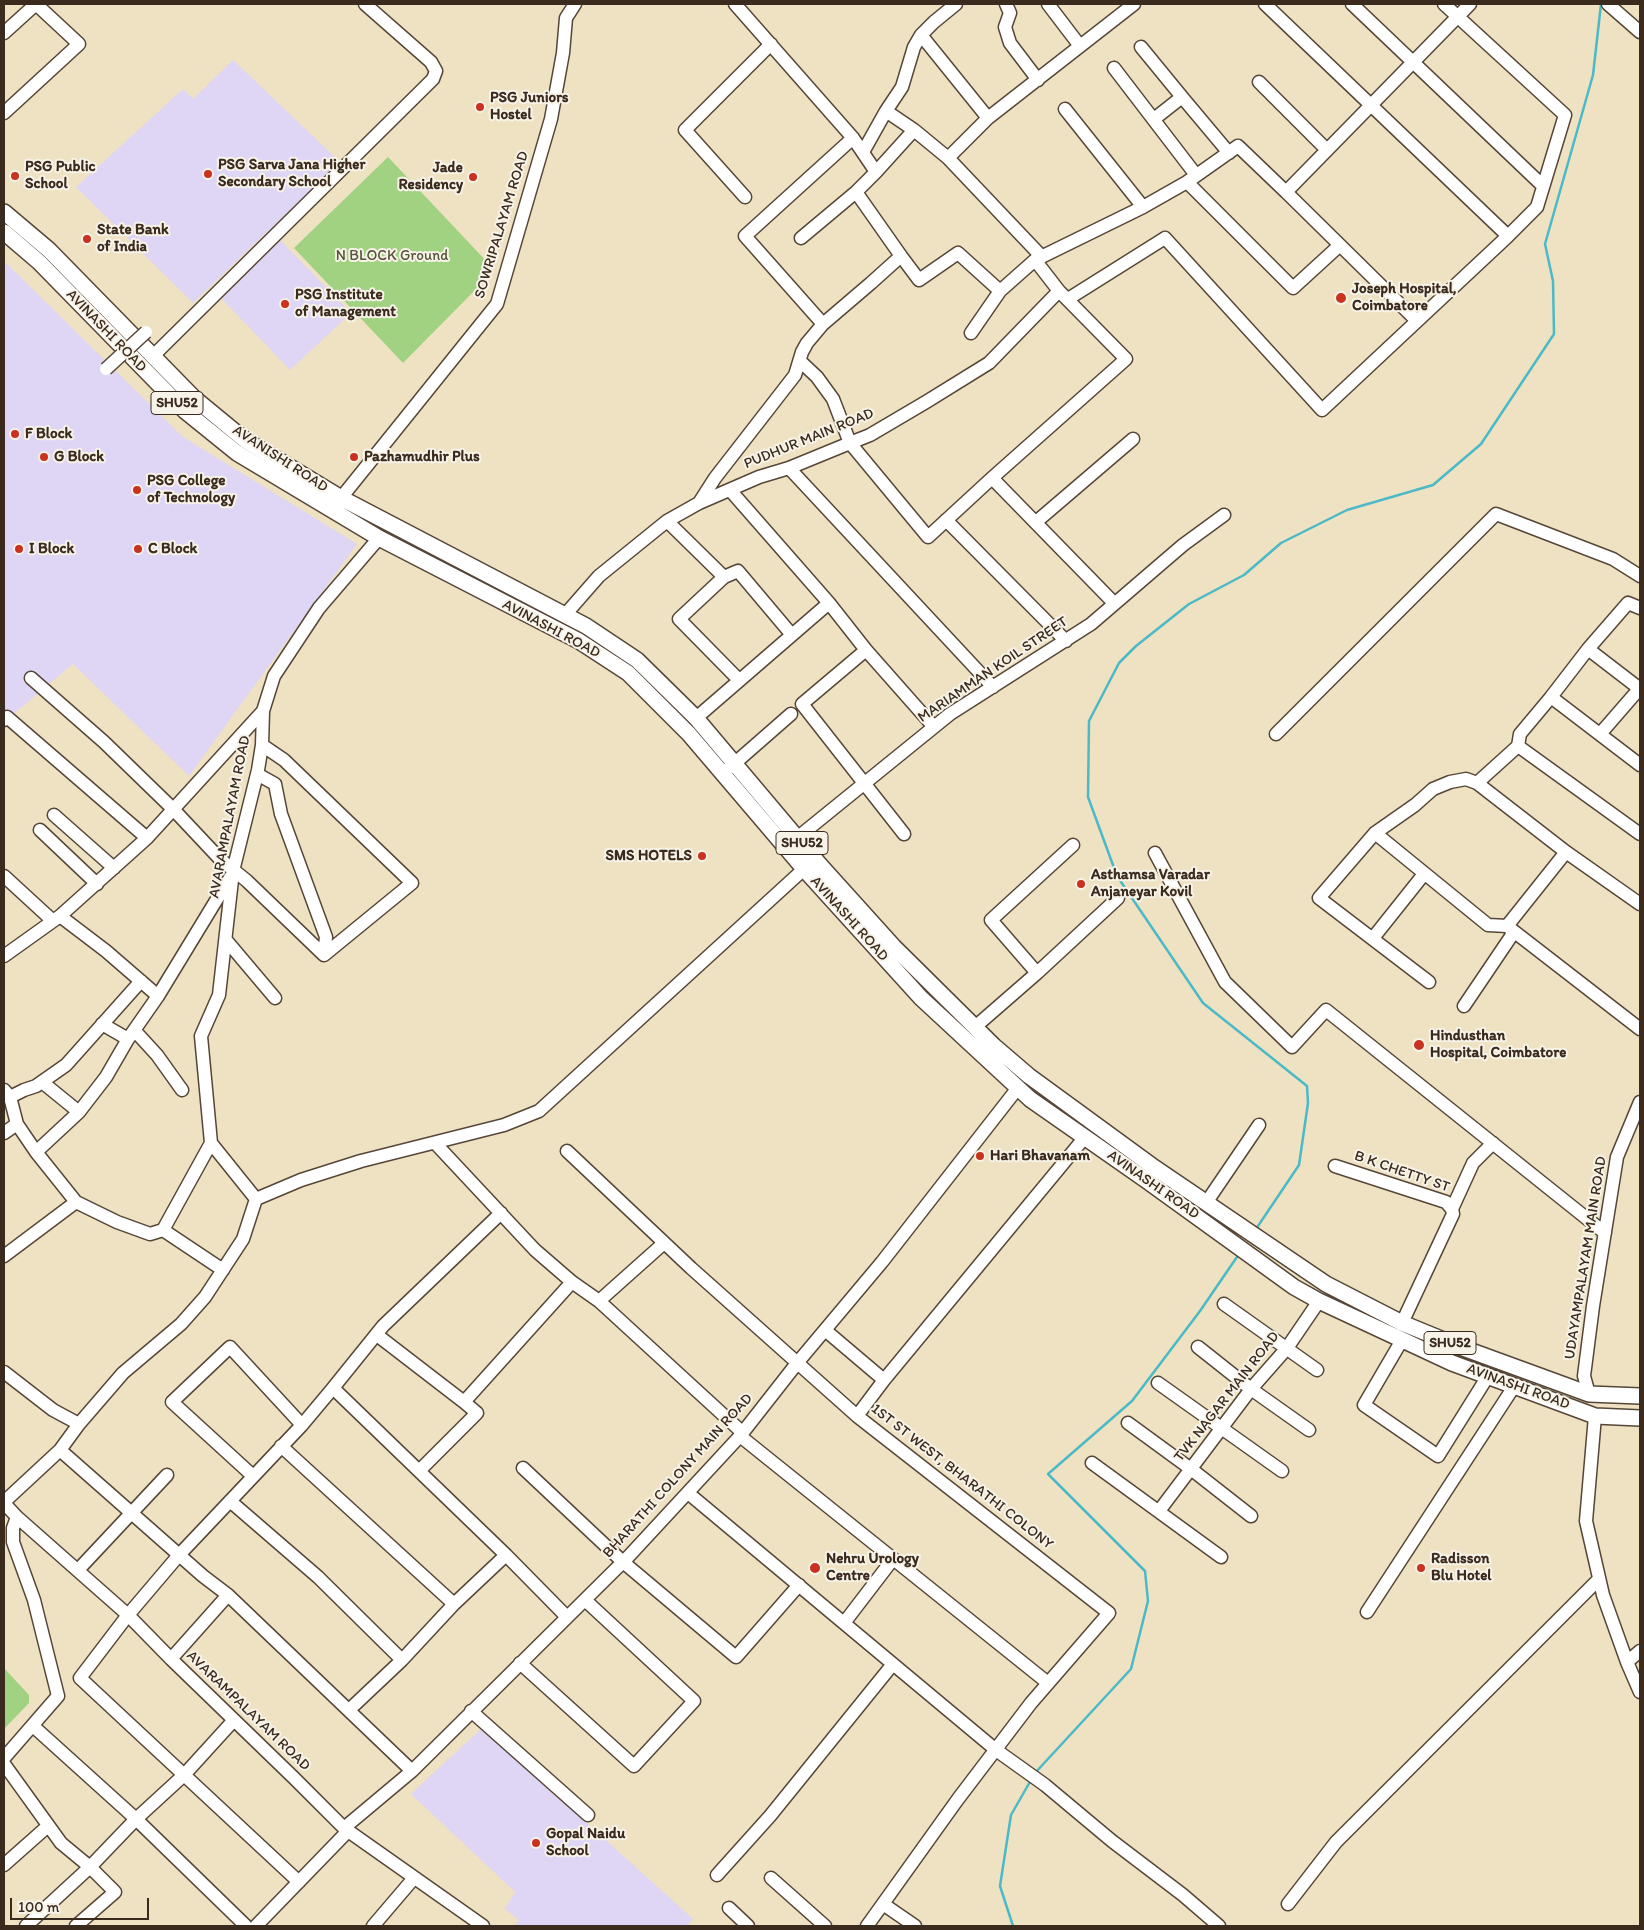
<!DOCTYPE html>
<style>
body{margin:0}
#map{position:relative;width:1644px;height:1930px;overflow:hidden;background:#eee2c3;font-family:Itim,sans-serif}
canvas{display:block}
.frame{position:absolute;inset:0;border:5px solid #3b2a1e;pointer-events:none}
.scale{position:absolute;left:10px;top:1898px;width:139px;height:22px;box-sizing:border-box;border:2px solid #3b2a1e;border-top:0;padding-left:6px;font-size:15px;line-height:18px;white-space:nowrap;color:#3b2a1e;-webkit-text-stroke:4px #f7f3e8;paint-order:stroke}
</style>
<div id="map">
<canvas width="1644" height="1930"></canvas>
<div class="frame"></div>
<div class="scale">100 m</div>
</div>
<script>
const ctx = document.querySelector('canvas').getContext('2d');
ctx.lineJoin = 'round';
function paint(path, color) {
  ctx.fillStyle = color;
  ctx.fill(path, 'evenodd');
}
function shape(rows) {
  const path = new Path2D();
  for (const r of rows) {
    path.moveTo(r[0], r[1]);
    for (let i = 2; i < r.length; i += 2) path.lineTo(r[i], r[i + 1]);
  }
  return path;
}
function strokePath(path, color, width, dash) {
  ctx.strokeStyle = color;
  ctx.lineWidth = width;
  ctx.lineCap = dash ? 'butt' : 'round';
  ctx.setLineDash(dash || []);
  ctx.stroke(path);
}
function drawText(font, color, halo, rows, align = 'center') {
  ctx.font = font + ' Itim,sans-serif';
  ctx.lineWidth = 4;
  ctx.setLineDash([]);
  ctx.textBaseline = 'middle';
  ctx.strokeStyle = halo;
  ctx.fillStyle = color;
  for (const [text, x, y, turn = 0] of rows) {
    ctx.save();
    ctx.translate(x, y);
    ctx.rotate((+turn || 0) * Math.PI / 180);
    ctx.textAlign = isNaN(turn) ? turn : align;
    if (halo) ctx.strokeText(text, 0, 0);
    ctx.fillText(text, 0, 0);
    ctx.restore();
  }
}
const built = shape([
 [233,60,340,162,193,303,76,187,183,89,193,99],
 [279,239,351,313,290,370,219,296],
 [4,261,183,437,357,544,189,776,73,664,4,722],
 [482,1728,693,1919,687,1926,514,1926,519,1920,505,1909,515,1892,411,1794]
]);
const green = shape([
 [388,157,490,265,491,274,403,363,294,248],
 [4,1668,29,1695,29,1703,4,1729]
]);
const stream = shape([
 [1256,1229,1299,1165,1308,1103,1307,1086,1203,1003,1117,876,1088,797,1089,721,1119,663,1136,646,1189,604,1244,575,1281,543,1347,510,1433,485,1481,444,1554,334,1553,281,1545,244,1593,75,1601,4],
 [1035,1773,1131,1669,1148,1601,1145,1571,1048,1474,1132,1401,1200,1311,1239,1254],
 [1013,1926,1000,1886,1011,1815,1031,1780]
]);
const minor = shape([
 [1006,4,1010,13,1005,27,1010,43,1038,80],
 [1048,4,1080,46],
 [1265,4,1508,236],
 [1352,4,1543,186],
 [1608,4,1640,32],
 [4,33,36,4],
 [921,35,934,22,956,4],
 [1141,47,1182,97,1154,119],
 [1114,68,1196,175],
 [1259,82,1327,150],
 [1182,97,1229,153],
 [1065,109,1143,207],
 [886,111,914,130],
 [4,113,79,44,36,4],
 [863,152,886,111,902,87,914,47,921,35,988,118],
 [876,172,914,130,948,158],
 [1187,182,1293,288,1340,245],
 [1286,192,1417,321],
 [745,197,685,130,771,44],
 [801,238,856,192],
 [901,256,919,280,958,253,1000,291],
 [1042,257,948,158,988,118,1134,4],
 [1059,291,1035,260,1143,207,1187,182,1238,146,1286,192,1470,4],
 [1068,299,1165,238,1322,410,1508,236,1537,207,1565,115,1444,4],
 [823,324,745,236,853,138],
 [971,333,1000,291,1035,260],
 [152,357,433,79,436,71,431,62,365,4],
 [789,468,993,687],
 [992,478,1114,603],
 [730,490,829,603,866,650,934,727],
 [341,498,497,304,551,119,563,53,566,18,575,4],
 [699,503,715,478,795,375,802,352,807,343,823,324,871,283,901,256,856,192,876,172,853,138,735,4],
 [946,520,1066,641],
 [667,521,724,577,738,571,792,635],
 [1036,522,1133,439],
 [724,577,679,619,739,680],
 [564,616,599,576,667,521,699,503,759,477,789,468,850,443,870,435,926,402,989,363,1059,291,1126,359,992,478,928,537,850,443,833,399,817,377,800,361],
 [1588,649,1640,689],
 [866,650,802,704,904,834],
 [31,678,104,742,173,809,220,859,247,881,324,955,412,883,284,760,262,745],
 [1551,697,1640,765],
 [696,718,829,603],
 [4,720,7,717,147,838],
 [1276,734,1496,514,1613,559,1640,576],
 [1600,734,1640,688],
 [1518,746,1640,834],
 [727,770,791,714],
 [257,774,275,784,281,814,326,937,324,955],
 [1477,783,1518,746,1520,734,1551,697,1588,649,1628,603,1640,608],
 [54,815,114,868],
 [40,830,97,884],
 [1375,833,1488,925,1507,926,1640,1029],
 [797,838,950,714,1091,624,1183,545,1224,515],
 [1155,853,1225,982,1292,1047,1326,1010,1605,1233],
 [4,876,53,921],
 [60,916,106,951,158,996],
 [1507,926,1566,852,1640,904],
 [1373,938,1424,874],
 [226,940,275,998],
 [4,956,60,916,147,838,263,711],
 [1037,973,991,920,1073,845],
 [1429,982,1319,898,1375,833,1415,805,1433,789,1450,782,1466,779,1477,783,1566,852],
 [1464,1006,1514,932],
 [102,1024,128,1039],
 [975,1027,1037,973,1118,898],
 [135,1031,157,1055,182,1090],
 [42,1082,79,1112],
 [4,1090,10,1097,17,1124,36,1152,76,1202,117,1222,150,1234,163,1230,223,1270],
 [10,1097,24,1090,36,1086,66,1065,141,981],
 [4,1133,17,1124],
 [435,1143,535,1250,572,1282,599,1301,743,1433],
 [567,1151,691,1268,857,1416,1109,1613,1031,1703,958,1799,867,1926],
 [36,1152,79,1112,106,1077,128,1039,158,996,231,876],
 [1335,1166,1446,1202,1452,1209,1453,1214,1402,1323],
 [256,1199,301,1180,361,1161,504,1125,539,1111,804,869],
 [1206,1203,1259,1125],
 [1452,1209,1473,1163,1493,1143],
 [163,1230,211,1143],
 [4,1256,76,1202],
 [599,1301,664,1243],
 [1224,1304,1317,1370],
 [825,1330,884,1380],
 [377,1335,464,1402,572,1282],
 [1402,1340,1364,1405,1438,1456,1488,1376],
 [1198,1347,1251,1389,1309,1430],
 [4,1372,53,1410,79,1424],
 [1158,1383,1282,1471],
 [333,1388,383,1326,501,1213],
 [1589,1394,1584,1376,1593,1306,1617,1157,1640,1102],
 [857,1416,884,1380,1085,1137],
 [1595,1416,1586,1521,1603,1595,1627,1662,1640,1692],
 [1128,1423,1191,1469,1251,1516],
 [740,1436,1048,1683],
 [281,1446,454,1604],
 [60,1450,203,1576,228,1595,412,1771],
 [1092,1463,1221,1557],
 [523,1468,623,1562,736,1657,799,1585],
 [419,1471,477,1413,464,1402],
 [253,1476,172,1402,230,1347,302,1425],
 [688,1493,996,1750,1045,1785,1112,1841,1183,1895,1219,1926],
 [230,1501,318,1577,402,1660],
 [4,1502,60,1450,79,1424,123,1373,181,1324,205,1297,243,1239,256,1199,211,1143,201,1036,219,995,233,871,258,770,262,745,263,711,274,676,319,608,379,538],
 [4,1503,17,1517,128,1615,171,1659,294,1778,344,1828,483,1926],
 [1159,1511,1251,1389,1287,1348,1319,1301],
 [78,1570,167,1475],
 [1367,1612,1515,1385],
 [844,1623,893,1559],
 [171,1659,228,1595],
 [1627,1662,1640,1651],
 [520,1663,634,1766,694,1701,585,1600],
 [349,1710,402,1660,454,1604,506,1555],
 [471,1711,588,1815],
 [33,1726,136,1819,246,1926],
 [4,1758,58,1696,34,1600,13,1542,13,1528,17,1517],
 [4,1764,61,1843,90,1867,136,1819,184,1775,234,1720],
 [344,1828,412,1771,629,1556,740,1436,798,1362,882,1262,1017,1089],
 [4,1865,48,1826],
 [717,1875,770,1816,893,1664],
 [771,1878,825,1926],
 [299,1882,80,1678,128,1615,179,1555,302,1425,333,1388,506,1555,567,1617],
 [883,1904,915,1926],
 [1288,1904,1336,1842,1598,1580],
 [729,1908,748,1926],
 [26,1926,90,1867,115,1892,76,1926],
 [256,1926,348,1831],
 [373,1926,414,1878]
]);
const major = shape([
 [4,212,49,250,194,398,245,440,341,498,586,626,637,660,696,718,820,865,894,947,994,1046,1029,1076,1155,1168,1326,1284,1402,1323,1463,1348,1589,1394,1640,1396],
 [4,232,39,262,185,411,237,453,379,538,579,641,628,673,689,734,804,869,921,998,1030,1099,1146,1180,1294,1287,1319,1301,1452,1363,1595,1416,1640,1418]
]);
const minorBridge = shape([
 [106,369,146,332]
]);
const markers = [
 [480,107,5,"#c8321e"],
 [208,174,5,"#c8321e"],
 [15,176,5,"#c8321e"],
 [473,177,5,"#c8321e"],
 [87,239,5,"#c8321e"],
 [1341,298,6,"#c8321e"],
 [285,304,5,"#c8321e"],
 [15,434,5,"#c8321e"],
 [44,457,5,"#c8321e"],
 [354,457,5,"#c8321e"],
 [137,490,5,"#c8321e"],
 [19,549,5,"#c8321e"],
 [138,549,5,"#c8321e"],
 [702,856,5,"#c8321e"],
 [1081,884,5,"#c8321e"],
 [1419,1045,6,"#c8321e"],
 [980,1156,5,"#c8321e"],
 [815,1568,6,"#c8321e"],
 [1421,1568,5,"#c8321e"],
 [536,1843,5,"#c8321e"]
];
const shields = [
 [177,403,52],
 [802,843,52],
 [1450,1343,52]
];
const shieldNames = [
 ["SHU52",177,403],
 ["SHU52",802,843],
 ["SHU52",1450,1343]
];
const poiNames = [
 ["PSG Juniors",490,98],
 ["Hostel",490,115],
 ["PSG Sarva Jana Higher",218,165],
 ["Secondary School",218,182],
 ["PSG Public",25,167],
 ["School",25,184],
 ["Jade",463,168,"right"],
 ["Residency",463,185,"right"],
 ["State Bank",97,230],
 ["of India",97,247],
 ["Joseph Hospital,",1352,289],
 ["Coimbatore",1352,306],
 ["PSG Institute",295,295],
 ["of Management",295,312],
 ["F Block",25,434],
 ["G Block",54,457],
 ["Pazhamudhir Plus",364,457],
 ["PSG College",147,481],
 ["of Technology",147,498],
 ["I Block",29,549],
 ["C Block",148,549],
 ["SMS HOTELS",692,856,"right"],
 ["Asthamsa Varadar",1091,875],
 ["Anjaneyar Kovil",1091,892],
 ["Hindusthan",1430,1036],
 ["Hospital, Coimbatore",1430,1053],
 ["Hari Bhavanam",990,1156],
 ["Nehru Urology",826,1559],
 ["Centre",826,1576],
 ["Radisson",1431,1559],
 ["Blu Hotel",1431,1576],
 ["Gopal Naidu",546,1834],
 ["School",546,1851]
];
const streetNames = [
 ["SOWRIPALAYAM ROAD",502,225,-73],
 ["AVINASHI ROAD",106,331,46],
 ["PUDHUR MAIN ROAD",809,439,-22],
 ["AVANISHI ROAD",280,459,33],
 ["AVINASHI ROAD",551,629,28],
 ["MARIAMMAN KOIL STREET",993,670,-34],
 ["AVARAMPALAYAM ROAD",230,817,-79],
 ["AVINASHI ROAD",849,919,48],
 ["B K CHETTY ST",1402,1172,19],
 ["AVINASHI ROAD",1153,1185,35],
 ["UDAYAMPALAYAM MAIN ROAD",1586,1258,-81],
 ["AVINASHI ROAD",1518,1387,20],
 ["TVK NAGAR MAIN ROAD",1227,1397,-52],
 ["BHARATHI COLONY MAIN ROAD",678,1476,-48],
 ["1ST ST WEST, BHARATHI COLONY",962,1477,38],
 ["AVARAMPALAYAM ROAD",248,1711,44]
];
const parkNames = [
 ["N BLOCK Ground",392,256]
];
paint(built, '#dfd5f5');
paint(green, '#a0d282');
strokePath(stream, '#4cb9c7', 2.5);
strokePath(minor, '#564637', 15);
strokePath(major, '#564637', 18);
strokePath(minor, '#fff', 12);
strokePath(major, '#fff', 15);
strokePath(minorBridge, '#564637', 15, []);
strokePath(minorBridge, '#fff', 12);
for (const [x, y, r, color] of markers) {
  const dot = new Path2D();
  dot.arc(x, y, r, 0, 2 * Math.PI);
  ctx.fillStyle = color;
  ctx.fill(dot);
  strokePath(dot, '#f7f3e8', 2);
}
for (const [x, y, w] of shields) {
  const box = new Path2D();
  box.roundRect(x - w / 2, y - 11.5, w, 23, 4);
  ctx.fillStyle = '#f7f3e8';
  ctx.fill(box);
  strokePath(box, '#3b2a1e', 1);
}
drawText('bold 14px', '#3b2a1e', null, shieldNames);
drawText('bold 15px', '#3b2a1e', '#f7f3e8', poiNames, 'left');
drawText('15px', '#3b2a1e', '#f7f3e8', streetNames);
drawText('15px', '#545437', '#f7f3e8', parkNames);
</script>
